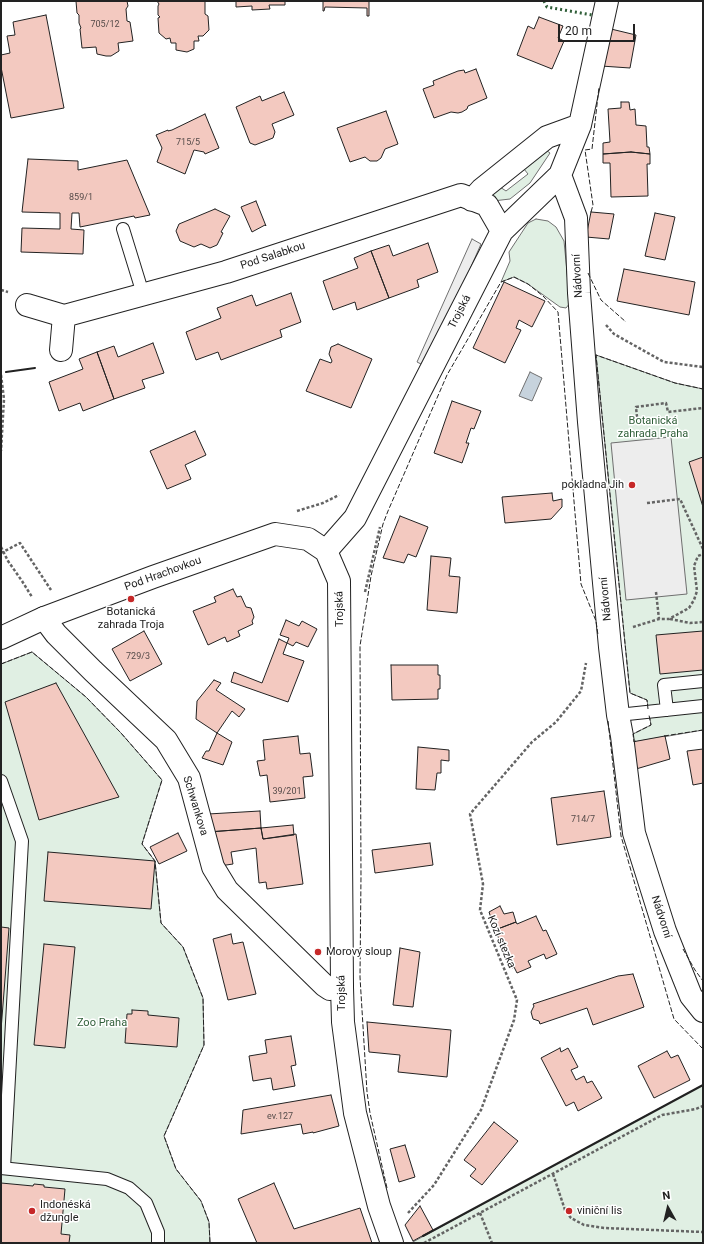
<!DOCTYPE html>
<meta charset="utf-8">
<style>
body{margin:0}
#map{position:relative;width:704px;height:1244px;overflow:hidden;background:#fff;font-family:Roboto,sans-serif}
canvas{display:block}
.frame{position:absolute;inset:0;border:2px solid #222;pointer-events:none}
.north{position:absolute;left:648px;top:1188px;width:40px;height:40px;-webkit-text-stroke:3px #fff;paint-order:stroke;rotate:352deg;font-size:11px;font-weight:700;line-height:16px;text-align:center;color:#222}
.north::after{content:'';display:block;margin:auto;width:14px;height:18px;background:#222;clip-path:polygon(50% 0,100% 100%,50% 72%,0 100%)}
.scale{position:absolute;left:558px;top:24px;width:77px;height:18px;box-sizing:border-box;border:2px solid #222;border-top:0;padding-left:5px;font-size:12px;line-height:14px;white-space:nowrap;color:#222;-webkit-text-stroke:3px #fff;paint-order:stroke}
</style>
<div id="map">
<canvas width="704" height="1244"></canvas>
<div class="frame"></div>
<div class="north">N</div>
<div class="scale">20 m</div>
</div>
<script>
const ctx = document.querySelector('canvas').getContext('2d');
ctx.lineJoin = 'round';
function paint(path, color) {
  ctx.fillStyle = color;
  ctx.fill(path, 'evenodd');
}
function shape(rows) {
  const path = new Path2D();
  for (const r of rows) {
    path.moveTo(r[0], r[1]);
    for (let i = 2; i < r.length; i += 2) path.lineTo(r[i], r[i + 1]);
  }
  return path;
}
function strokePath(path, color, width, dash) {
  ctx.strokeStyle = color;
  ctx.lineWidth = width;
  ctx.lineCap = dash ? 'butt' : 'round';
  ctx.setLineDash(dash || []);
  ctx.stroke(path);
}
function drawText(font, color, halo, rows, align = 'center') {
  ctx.font = font + ' Roboto,sans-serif';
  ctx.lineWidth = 3;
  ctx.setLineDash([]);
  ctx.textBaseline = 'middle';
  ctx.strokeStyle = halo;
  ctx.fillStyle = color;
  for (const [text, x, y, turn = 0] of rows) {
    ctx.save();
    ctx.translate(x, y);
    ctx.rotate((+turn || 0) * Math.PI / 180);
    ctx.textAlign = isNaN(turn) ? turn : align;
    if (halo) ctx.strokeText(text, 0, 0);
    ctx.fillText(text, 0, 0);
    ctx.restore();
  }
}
const green = shape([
 [546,150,550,153,530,183,510,199,493,201,490,194,500,187,506,191,528,174,524,169,546,150],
 [536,219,548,221,556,227,564,241,570,303,566,308,560,307,528,284,514,277,501,282,510,261,509,252,528,223,536,219],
 [596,355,675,383,703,389,703,730,634,742,633,734,651,725,647,700,630,693,596,355],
 [32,652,86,697,121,733,162,780,142,844,155,861,161,923,183,947,203,998,204,1045,164,1136,176,1169,201,1201,209,1222,210,1243,1,1243,1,664,32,652],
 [703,1085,703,1243,411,1243,619,1130,703,1085]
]);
const parking = shape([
 [472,239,481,244,427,367,417,362,472,239],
 [671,437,687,594,626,600,611,443,671,437]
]);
const water = shape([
 [530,372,542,378,532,401,519,396,530,372]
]);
const building = shape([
 [76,1,127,1,128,6,126,9,127,21,130,22,133,41,118,43,119,51,111,56,106,56,97,54,96,47,82,48,80,29,81,28,79,23,79,15,77,13,76,1],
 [157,1,205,1,205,14,208,16,209,30,203,36,198,36,199,41,194,41,194,49,187,52,176,50,176,43,171,43,170,38,166,39,159,33,158,18,160,17,158,15,158,6,159,4,157,1],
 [236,1,285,1,285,5,269,5,270,9,252,10,252,6,236,7,236,1],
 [323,1,369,1,369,16,367,16,367,8,325,7,324,11,323,11,323,1],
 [46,15,64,108,11,118,1,67,1,55,10,53,7,36,15,35,13,22,46,15],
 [539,17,563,26,558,38,564,41,552,69,517,55,528,26,534,29,539,17],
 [611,29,636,35,630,68,601,66,611,29],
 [476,69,487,98,468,106,467,109,462,112,458,113,451,112,434,118,423,89,434,85,433,81,458,71,464,70,465,73,476,69],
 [284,92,294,115,272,124,275,132,273,138,255,145,250,143,236,107,260,96,262,101,284,92],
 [621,102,629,102,630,110,635,109,636,125,646,126,647,147,649,147,650,154,631,152,603,154,603,143,610,142,608,109,621,108,621,102],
 [386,111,398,144,385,149,381,158,377,161,370,161,365,157,350,162,337,128,386,111],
 [205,114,219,148,205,154,204,152,194,150,185,174,157,162,162,148,156,135,168,130,168,131,172,130,205,114],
 [631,152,650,154,650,164,647,164,648,196,611,197,610,163,603,163,603,154,631,152],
 [28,159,78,161,78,170,127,160,150,215,135,218,134,216,80,227,79,213,72,213,71,229,84,230,83,254,21,252,22,228,60,229,60,213,22,212,28,159],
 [256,201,266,226,265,225,252,232,241,207,256,201],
 [215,209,230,216,221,232,223,233,217,245,210,248,201,244,194,247,180,241,176,231,179,224,215,209],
 [591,212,614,214,609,239,586,237,591,212],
 [655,213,675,217,665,260,645,256,655,213],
 [428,243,438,272,417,280,419,287,389,298,371,251,389,245,393,256,428,243],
 [371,251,389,298,357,310,355,302,333,310,323,281,358,268,354,258,371,251],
 [624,269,695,282,689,315,617,301,624,269],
 [504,282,545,301,532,327,519,320,516,328,521,330,505,363,473,348,504,282],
 [291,293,301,322,280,330,282,337,221,360,218,352,196,360,186,332,221,318,217,308,252,295,256,306,291,293],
 [153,343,164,373,142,380,145,388,114,399,97,352,114,346,118,357,153,343],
 [338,344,372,359,351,408,306,391,320,359,331,363,332,361,329,354,331,347,338,344],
 [97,352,114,399,83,411,80,403,59,411,49,382,83,369,79,359,97,352],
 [452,401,481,411,474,429,471,428,466,443,469,443,462,463,434,453,452,401],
 [195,431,206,455,185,465,191,479,167,489,150,451,195,431],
 [703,457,703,507,689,462,703,457],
 [552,493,553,501,562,499,562,507,551,519,505,523,502,497,552,493],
 [400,516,428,527,416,557,408,554,404,563,383,558,400,516],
 [431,556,451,558,449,576,460,577,457,613,427,610,431,556],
 [233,589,237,597,241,596,246,607,251,608,254,617,252,621,253,624,238,631,240,636,227,642,225,637,208,645,193,611,216,602,214,597,233,589],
 [286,620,299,626,302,621,317,629,308,647,296,642,293,646,287,643,289,638,280,635,286,620],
 [144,631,162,664,130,681,112,649,144,631],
 [703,631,703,670,660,674,656,635,703,631],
 [279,639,287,643,283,654,304,661,288,702,231,682,234,672,262,683,279,639],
 [391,665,438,665,438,675,440,675,440,689,438,689,438,699,392,700,391,665],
 [214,680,221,683,216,690,245,709,239,717,232,711,217,733,196,719,197,701,214,680],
 [56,683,119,797,39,820,5,702,56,683],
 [217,733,232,742,223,765,202,758,206,751,209,751,217,733],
 [298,736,300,754,310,753,313,776,303,777,305,798,270,802,267,775,260,776,257,761,265,760,263,740,298,736],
 [665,736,670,759,636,769,632,742,665,736],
 [418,747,449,750,449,761,441,760,441,773,437,773,435,790,416,789,418,747],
 [703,749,703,783,693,785,687,751,703,749],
 [604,791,611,837,557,845,551,798,604,791],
 [260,811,261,828,209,832,208,814,260,811],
 [293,825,294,835,263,839,261,828,293,825],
 [261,828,263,839,296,834,303,884,267,889,266,882,259,883,256,848,231,852,233,864,213,867,208,832,261,828],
 [178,833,187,851,159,864,150,847,178,833],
 [430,843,433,865,375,873,372,850,430,843],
 [48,852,155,861,151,909,44,901,48,852],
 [500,906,504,914,513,912,516,922,495,930,489,912,500,906],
 [536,916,543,931,546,930,557,954,546,959,544,954,528,961,531,967,517,973,514,967,512,968,495,930,516,922,517,924,536,916],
 [1,927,9,928,1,1030,1,927],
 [231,934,233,944,243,942,256,994,228,1000,213,939,231,934],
 [44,944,75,947,65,1048,34,1045,44,944],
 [400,948,420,952,413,1007,393,1005,400,948],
 [633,974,644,1007,593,1025,587,1008,540,1024,539,1021,533,1019,531,1012,534,1006,533,1004,618,976,633,974],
 [132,1010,148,1011,148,1015,179,1018,177,1047,125,1043,127,1014,132,1014,132,1010],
 [367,1022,451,1030,447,1077,398,1072,400,1055,369,1052,367,1022],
 [291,1036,296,1065,291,1066,295,1086,273,1090,271,1078,253,1081,249,1056,267,1053,265,1040,291,1036],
 [560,1048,561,1052,568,1048,578,1067,571,1070,576,1080,584,1076,587,1083,592,1081,602,1098,578,1111,574,1102,566,1106,541,1058,560,1048],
 [667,1051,671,1058,678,1055,690,1080,654,1098,638,1066,667,1051],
 [331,1095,339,1126,313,1133,313,1132,303,1134,301,1124,241,1134,243,1110,331,1095],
 [494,1122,518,1141,482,1185,470,1176,476,1169,464,1160,494,1122],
 [405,1145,415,1177,399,1182,390,1149,405,1145],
 [1,1183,33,1186,34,1184,44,1185,44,1187,65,1189,61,1234,70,1235,69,1243,1,1243,1,1183],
 [274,1183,294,1229,360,1208,372,1243,257,1243,238,1199,274,1183],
 [420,1206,433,1230,413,1241,405,1225,420,1206]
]);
const path = shape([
 [1,290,8,292],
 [606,325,614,334,664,362,703,367],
 [1,375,4,399,1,451],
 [637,417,636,407,666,403,668,412,703,408],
 [647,503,680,499,703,549],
 [297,511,323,503,339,495],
 [1,547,8,561,22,581,32,597],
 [1,553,20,543,51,590],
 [365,592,380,527],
 [656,592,659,619],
 [670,619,690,623,703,622],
 [633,627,659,619,669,619,689,608,694,600,697,591,694,566,698,556,703,554],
 [553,1174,565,1210,571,1218,584,1225,604,1228,703,1232],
 [408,1213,434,1185,481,1110,514,1020,517,1000,480,910,483,884,470,814,532,742,556,722,581,691,586,663],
 [480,1213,492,1243],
 [424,1243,662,1115,696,1109,703,1106]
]);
const lane = shape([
 [123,229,143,294],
 [667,710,664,685,703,681],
 [618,715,703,706],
 [1,781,22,841,4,1168],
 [1,1168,107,1179,129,1188,146,1203,158,1232,158,1243]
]);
const street = shape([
 [560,175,576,218,579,293,589,422,610,647,618,715,622,736,634,833,665,931,691,996,703,1011],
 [472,200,482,189,547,137,580,125],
 [27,305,64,316,226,272,461,195,487,205,502,231],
 [61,350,64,316],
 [326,551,355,518,502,231,560,175,580,125,607,1],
 [44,618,56,634,93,671,166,740,189,778,213,867,227,890,324,985,330,989,342,987]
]);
const secondary = shape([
 [1,638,44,618,153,577,275,534,308,539,326,551,339,581,342,987,343,1022,355,1113,379,1206,392,1243]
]);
const hedge = shape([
 [544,1,547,7,592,15]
]);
const fence = shape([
 [591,212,593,205,585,150,592,149,599,87],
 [588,273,601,300,626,322],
 [1,664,32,652,86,697,121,733,162,780,142,844,155,861,161,923,183,947,203,998,204,1045,164,1136,176,1169,201,1201,209,1222,210,1243],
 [648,709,647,700,630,693,596,355,675,383,703,389],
 [608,721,621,836,674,1019,703,1049],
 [664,736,703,730],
 [636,741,634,742,633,734,651,725,649,715],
 [683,949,695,970,703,981],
 [387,1188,370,1113,367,1092,360,977,361,876,360,646,371,576,383,524,388,511,447,375,501,282,514,277,528,284,543,296,558,312,581,584,596,621,598,635]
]);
const wall = shape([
 [6,372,35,368],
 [423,1236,703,1085]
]);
const markers = [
 [632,485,4,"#c62828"],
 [131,599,4,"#c62828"],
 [318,952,4,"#c62828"],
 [32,1211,4,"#c62828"],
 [569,1211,4,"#c62828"]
];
const numberNames = [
 ["705/12",105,25],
 ["715/5",188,143],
 ["859/1",81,198],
 ["729/3",138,657],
 ["39/201",287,792],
 ["714/7",583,820],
 ["ev.127",280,1117]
];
const streetNames = [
 ["Pod Salabkou",273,256,-18],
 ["Nádvorní",578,276,-93],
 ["Trojská",460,312,-63],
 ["Pod Hrachovkou",163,574,-20],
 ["Nádvorní",606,599,-95],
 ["Trojská",340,609,-91],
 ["Schwankova",195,806,73],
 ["Nádvorní",661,917,72],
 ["Kozí stezka",501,942,67],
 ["Trojská",342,993,-91]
];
const parkNames = [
 ["Botanická",653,421],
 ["zahrada Praha",653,434],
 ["Zoo Praha",102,1023]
];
const poiNames = [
 ["pokladna Jih",624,485,"right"],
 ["Botanická",131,612,"center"],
 ["zahrada Troja",131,625,"center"],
 ["Morový sloup",326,952],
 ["Indonéská",40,1205],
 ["džungle",40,1218],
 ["viniční lis",577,1211]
];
paint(green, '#e0efe3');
strokePath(green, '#6f6f6f', 1);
paint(parking, '#ededed');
strokePath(parking, '#6f6f6f', 1);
paint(water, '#c7d3dd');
strokePath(water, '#6f6f6f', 1);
paint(building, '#f3c9c0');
strokePath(building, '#222', 1);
strokePath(lane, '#222', 14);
strokePath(street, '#222', 24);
strokePath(secondary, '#222', 24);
strokePath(path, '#646464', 2.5, [3, 2]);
strokePath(lane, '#fff', 12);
strokePath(street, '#fff', 22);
strokePath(secondary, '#fff', 22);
strokePath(hedge, '#2f5e38', 3, [2, 3]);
strokePath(fence, '#222', 1, [5, 2]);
strokePath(wall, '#222', 2);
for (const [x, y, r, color] of markers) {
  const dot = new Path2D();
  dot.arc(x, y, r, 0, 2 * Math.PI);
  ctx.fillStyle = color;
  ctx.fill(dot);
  strokePath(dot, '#fff', 1.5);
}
drawText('9px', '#564c4a', null, numberNames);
drawText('11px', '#222', '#fff', streetNames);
drawText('11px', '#2f5e38', '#fff', parkNames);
drawText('11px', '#222', '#fff', poiNames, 'left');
</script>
